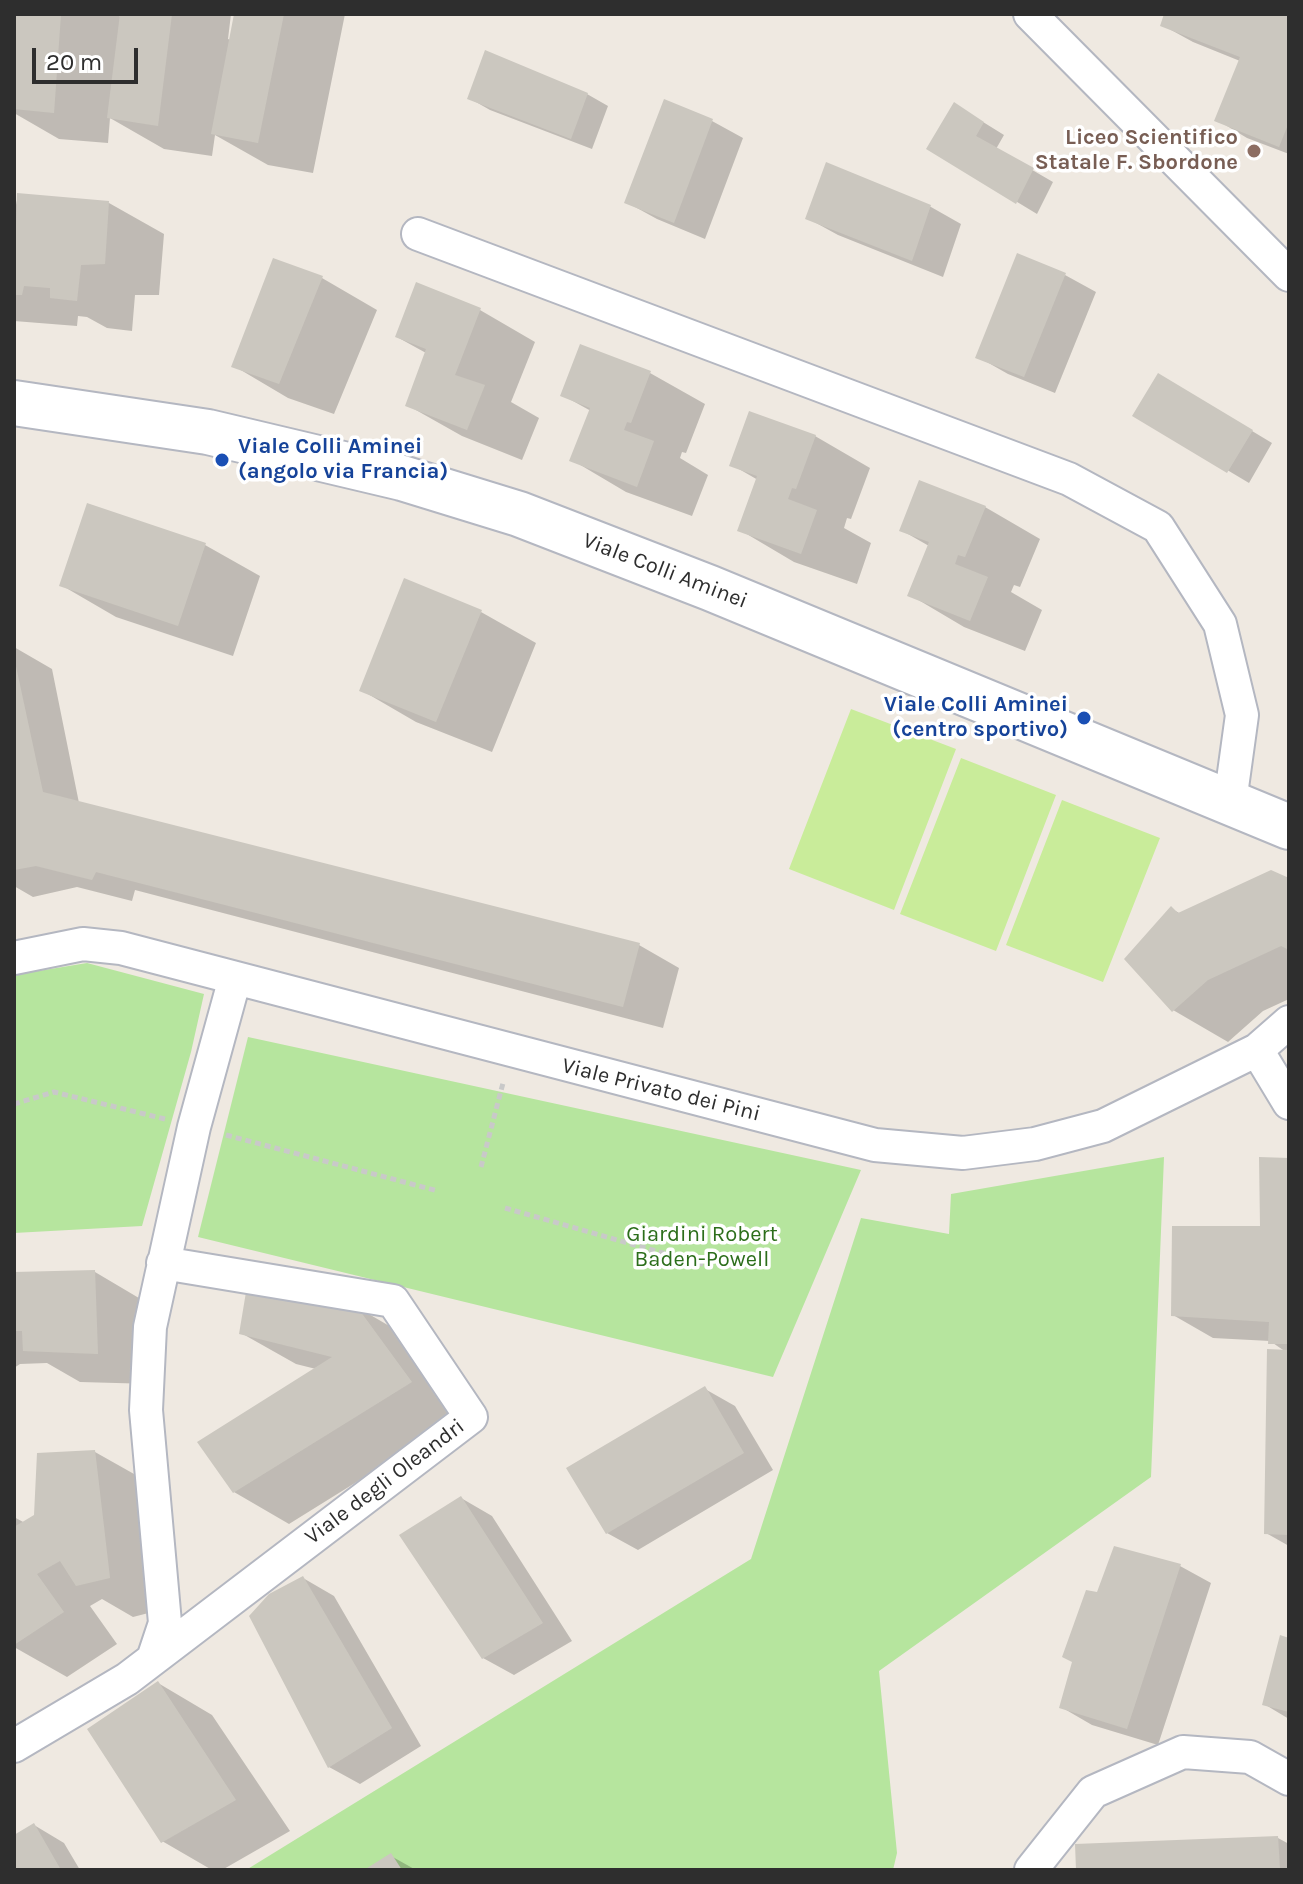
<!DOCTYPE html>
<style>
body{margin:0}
#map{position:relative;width:1303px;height:1884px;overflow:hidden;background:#efe9e1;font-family:Karla,sans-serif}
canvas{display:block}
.frame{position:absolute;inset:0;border:16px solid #2e2e2e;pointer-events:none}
.scale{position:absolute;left:32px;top:48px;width:106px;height:36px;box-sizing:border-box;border:4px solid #2e2e2e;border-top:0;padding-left:10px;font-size:24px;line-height:28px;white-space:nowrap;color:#2e2e2e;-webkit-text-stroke:6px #fff;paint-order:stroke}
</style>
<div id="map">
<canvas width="1303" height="1884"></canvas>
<div class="frame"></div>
<div class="scale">20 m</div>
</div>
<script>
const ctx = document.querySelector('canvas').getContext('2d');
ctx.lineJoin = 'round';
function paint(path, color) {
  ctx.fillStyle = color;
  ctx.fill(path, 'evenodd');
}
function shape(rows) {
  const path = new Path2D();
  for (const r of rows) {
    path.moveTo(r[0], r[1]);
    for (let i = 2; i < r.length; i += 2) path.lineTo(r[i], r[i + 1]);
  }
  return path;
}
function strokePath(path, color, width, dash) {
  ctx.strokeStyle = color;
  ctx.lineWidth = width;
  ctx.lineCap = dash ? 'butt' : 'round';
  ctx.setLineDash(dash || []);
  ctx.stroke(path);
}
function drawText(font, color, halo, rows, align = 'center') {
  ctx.font = font + ' Karla,sans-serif';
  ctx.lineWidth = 7;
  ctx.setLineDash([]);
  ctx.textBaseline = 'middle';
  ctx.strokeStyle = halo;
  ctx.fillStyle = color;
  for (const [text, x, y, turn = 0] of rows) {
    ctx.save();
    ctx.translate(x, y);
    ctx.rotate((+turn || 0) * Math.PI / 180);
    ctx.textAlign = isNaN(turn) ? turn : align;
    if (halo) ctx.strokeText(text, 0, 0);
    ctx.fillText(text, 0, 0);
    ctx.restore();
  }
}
const green = shape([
 [87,963,204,994,191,1052,142,1226,14,1233,14,975],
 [248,1037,861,1170,773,1377,198,1237],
 [1164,1157,1151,1477,879,1671,897,1853,893,1870,246,1870,751,1559,861,1218,949,1234,951,1194]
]);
const pitch = shape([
 [851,709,956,749,894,910,789,869],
 [961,758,1056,795,996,951,900,914],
 [1062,800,1160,838,1103,982,1006,945]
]);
const shadow = shape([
 [14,14,118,14,121,18,122,14,231,14,228,39,231,40,236,14,345,14,313,173,268,165,215,135,212,156,164,149,110,118,108,143,59,139,14,113],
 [1167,14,1289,14,1289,154,1247,138,1217,120,1240,61,1193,42,1162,25],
 [587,94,608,106,592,149,490,110,469,98],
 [975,117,1004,135,996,149,1053,182,1037,214,928,148],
 [712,121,743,138,705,239,657,219,626,202],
 [827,165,931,207,961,224,943,277,838,235,807,218],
 [18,195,109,203,164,234,159,295,135,295,132,331,107,328,87,317,78,316,77,326,14,321,14,215],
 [274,261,322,278,377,310,334,414,288,398,234,366],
 [1065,275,1096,292,1055,393,1008,374,978,357],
 [417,285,480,310,535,342,511,402,539,418,522,460,462,436,407,405,426,353,397,337],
 [650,373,705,404,686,453,682,452,680,458,708,475,692,516,626,492,572,460,591,411,562,395],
 [1159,375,1272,443,1249,483,1135,415],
 [815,436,870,468,851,519,847,518,844,528,871,543,857,584,794,562,740,530,758,480,732,465],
 [985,507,1040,539,1020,587,1014,585,1011,592,1042,610,1025,651,964,627,910,595,929,546,901,530],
 [205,545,260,576,233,656,116,617,61,585],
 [405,581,481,612,536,643,492,752,416,722,361,690],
 [14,647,52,669,79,803,639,945,679,968,663,1028,135,890,132,901,77,887,33,897,14,886],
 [1289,880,1289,999,1263,1011,1228,1042,1173,1010,1172,909,1181,914],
 [1289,1160,1289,1546,1266,1533,1286,1352,1270,1341,1213,1338,1173,1315,1262,1228],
 [95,1272,149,1304,152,1384,80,1382,47,1363,20,1364,14,1368,14,1274],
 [355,1306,410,1338,466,1414,289,1524,234,1492,316,1369,296,1364,241,1333],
 [705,1389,735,1406,773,1470,638,1550,607,1533],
 [95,1452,150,1483,164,1609,133,1617,102,1599,90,1606,117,1644,67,1677,14,1647,14,1517,25,1523,36,1516],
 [461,1498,492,1516,572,1641,514,1675,483,1658],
 [1180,1566,1211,1583,1158,1745,1092,1725,1061,1707,1098,1594],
 [303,1578,334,1596,421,1746,360,1784,329,1767],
 [1289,1640,1289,1719,1264,1704],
 [158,1683,212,1715,290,1831,222,1870,212,1870,162,1841],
 [34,1825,64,1843,80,1870,14,1870,14,1838],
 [1278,1838,1289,1844,1289,1870,1078,1870],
 [391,1856,416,1870,367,1870]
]);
const building = shape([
 [14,14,61,14,54,113,14,109],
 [120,14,172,14,158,126,107,118],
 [234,14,284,14,258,143,211,134],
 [1164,14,1289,14,1289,122,1279,147,1214,121,1240,57,1160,26],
 [485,50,588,93,571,139,467,99],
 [664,99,713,119,674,223,624,203],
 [954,102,984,122,976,136,1034,168,1016,204,926,149],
 [826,162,931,205,912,261,805,219],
 [17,193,109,201,105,264,81,265,77,301,50,298,50,288,24,286,22,295,14,295],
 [1017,253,1066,273,1024,377,975,358],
 [273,258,323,276,279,384,231,367],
 [416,282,481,308,455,375,485,385,467,430,405,406,426,349,395,337],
 [580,344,651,371,631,423,627,422,624,430,654,441,637,487,569,461,590,408,560,396],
 [1158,373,1253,430,1227,473,1132,416],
 [749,411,816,435,796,489,792,488,788,499,817,510,801,554,737,531,757,476,729,466],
 [919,480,986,506,965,557,958,555,955,564,988,577,970,621,907,596,929,542,899,531],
 [87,503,206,543,178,626,59,586],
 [404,578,482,610,436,722,359,691],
 [14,657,43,792,640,943,623,1007,96,872,92,880,36,866,14,870],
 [1271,870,1289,878,1289,950,1281,946,1208,980,1172,1012,1124,959,1171,906,1178,913],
 [1259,1157,1289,1158,1289,1344,1268,1344,1269,1322,1171,1316,1172,1226,1260,1226],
 [95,1270,98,1354,23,1351,22,1331,14,1331,14,1272],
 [247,1286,355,1304,412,1382,233,1493,197,1442,332,1357,239,1334],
 [1267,1349,1289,1350,1289,1535,1264,1534],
 [705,1386,744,1453,606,1534,566,1468],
 [95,1450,110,1578,76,1586,60,1561,37,1574,64,1612,14,1645,14,1527,34,1515,37,1453],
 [461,1496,543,1623,482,1659,399,1535],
 [1114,1546,1181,1564,1127,1729,1059,1708,1072,1662,1062,1657,1086,1590,1097,1592],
 [303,1576,392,1728,328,1768,249,1616,269,1594],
 [1280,1635,1289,1638,1289,1712,1262,1705],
 [158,1681,236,1800,161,1843,87,1729],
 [34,1823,61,1870,14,1870,14,1835],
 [1278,1836,1280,1870,1076,1870,1075,1844],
 [391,1853,402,1870,364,1870]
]);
const path = shape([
 [14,1104,54,1092,165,1119],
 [226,1135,438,1191],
 [481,1167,503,1083],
 [505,1208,712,1267]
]);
const street = shape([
 [1030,14,1289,275],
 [418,234,1069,479,1158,527,1220,624,1242,715,1230,802],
 [14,958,83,944,121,948,875,1145,963,1153,1035,1144,1103,1126,1257,1050,1289,1022],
 [1257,1050,1289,1103],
 [154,1656,165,1623,146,1410,150,1327,194,1127,235,978],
 [14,1746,127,1679,471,1417,393,1301,163,1263],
 [1031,1870,1093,1792,1183,1752,1250,1757,1289,1779]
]);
const secondary = shape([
 [14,403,208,432,402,478,519,514,710,588,1289,827]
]);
const markers = [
 [1254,151,8,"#8d6e63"],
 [222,460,8,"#1a4fb4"],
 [1084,718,8,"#1a4fb4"]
];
const educationNames = [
 ["Liceo Scientifico",1238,138],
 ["Statale F. Sbordone",1238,163]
];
const transitNames = [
 ["Viale Colli Aminei",238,447],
 ["(angolo via Francia)",238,472],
 ["Viale Colli Aminei",1068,705,"right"],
 ["(centro sportivo)",1068,730,"right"]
];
const streetNames = [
 ["Viale Colli Aminei",665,571,21],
 ["Viale Privato dei Pini",661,1090,14],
 ["Viale degli Oleandri",385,1482,-37]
];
const parkNames = [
 ["Giardini Robert",702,1235],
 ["Baden-Powell",702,1260]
];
paint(green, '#b6e59e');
paint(pitch, '#c9ec9a');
paint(shadow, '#0003');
paint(building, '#cbc7bf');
strokePath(street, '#b4b7c1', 36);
strokePath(secondary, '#b4b7c1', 48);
strokePath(path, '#c9c9c9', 5, [6, 4]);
strokePath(street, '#fff', 32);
strokePath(secondary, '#fff', 44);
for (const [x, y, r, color] of markers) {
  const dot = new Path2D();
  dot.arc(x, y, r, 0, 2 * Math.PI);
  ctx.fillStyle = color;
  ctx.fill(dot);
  strokePath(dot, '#fff', 3);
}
drawText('bold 22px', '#785e54', '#fff', educationNames, 'right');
drawText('bold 22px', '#164399', '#fff', transitNames, 'left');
drawText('22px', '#2e2e2e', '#fff', streetNames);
drawText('22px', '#2c6e1b', '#fff', parkNames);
</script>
